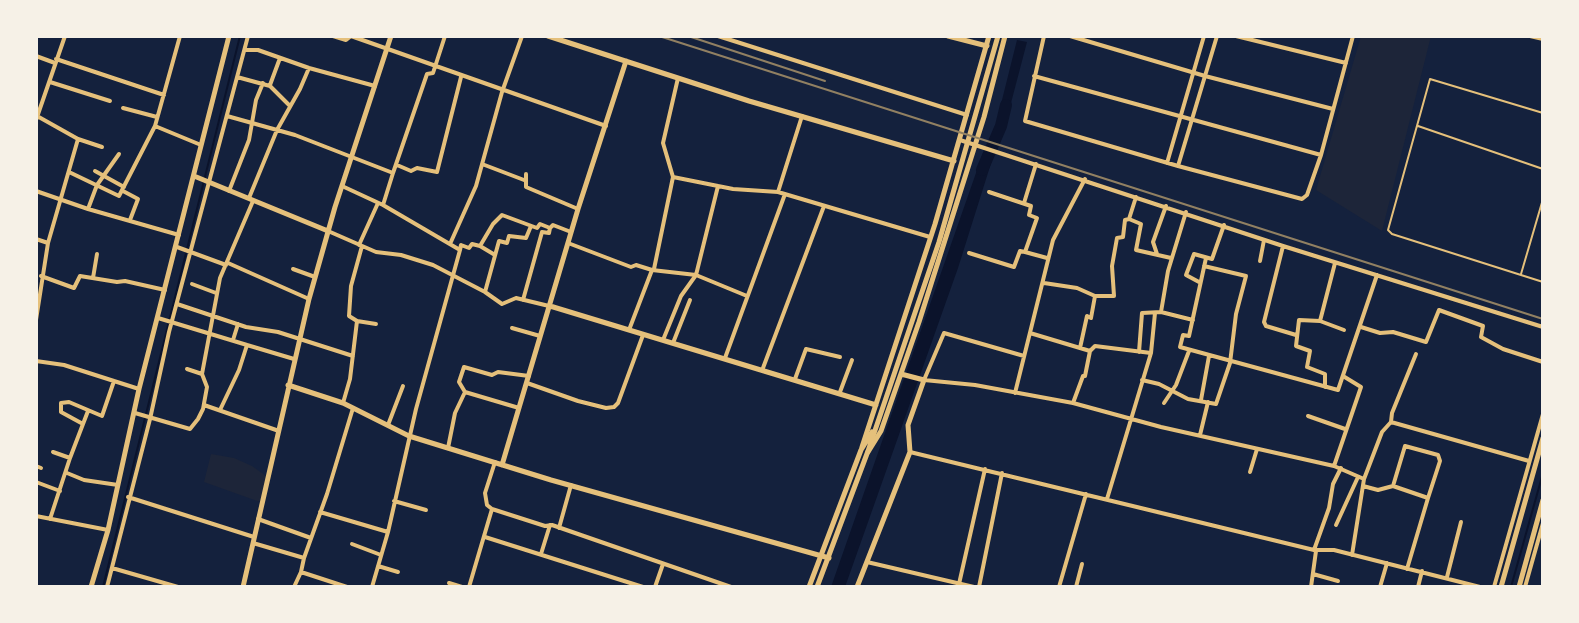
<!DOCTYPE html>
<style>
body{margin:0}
#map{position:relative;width:1579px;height:623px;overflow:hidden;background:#14213d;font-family:"Asap Condensed",sans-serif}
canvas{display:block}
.frame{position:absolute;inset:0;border:38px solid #f6f1e7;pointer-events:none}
</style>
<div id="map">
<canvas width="1579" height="623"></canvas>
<div class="frame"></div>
</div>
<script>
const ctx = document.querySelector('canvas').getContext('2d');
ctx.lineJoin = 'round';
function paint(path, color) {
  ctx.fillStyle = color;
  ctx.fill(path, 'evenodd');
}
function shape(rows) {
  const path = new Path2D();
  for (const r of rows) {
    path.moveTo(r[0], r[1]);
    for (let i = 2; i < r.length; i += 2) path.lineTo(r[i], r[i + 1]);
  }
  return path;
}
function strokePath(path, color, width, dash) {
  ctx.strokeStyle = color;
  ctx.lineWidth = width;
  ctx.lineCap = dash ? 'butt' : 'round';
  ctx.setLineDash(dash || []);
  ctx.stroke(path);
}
const green = shape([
 [1361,36,1431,36,1382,231,1316,190],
 [211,454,234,458,252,466,269,478,260,502,204,482]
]);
const water = shape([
 [1017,40,1027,42,1006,122,997,120],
 [983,153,993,157,958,268,845,587,831,587]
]);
const stream = shape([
 [103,587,240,36],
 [1511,587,1543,473]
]);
const river = shape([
 [982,170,1001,126,1006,105]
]);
const service = shape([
 [121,36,124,37],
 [1543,113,1430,79,1388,230,1392,234,1543,282],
 [1418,126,1543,169],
 [1521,274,1543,199]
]);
const minor = shape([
 [333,36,346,40,351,36,606,126],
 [718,36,967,115],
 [1044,36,1025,121,1178,166,1302,199,1307,195,1321,155,1353,36],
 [1070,36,1205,76,1333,109],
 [1236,36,1346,63],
 [1530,36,1543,39],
 [245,50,258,50,309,68,375,86],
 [36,56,55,63],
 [56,59,164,95],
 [1034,76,1321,155],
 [237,77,270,86,290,106],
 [678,78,663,143,673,177,733,189,778,192,930,237],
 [50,82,110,101],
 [270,85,280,58],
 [123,108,157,117],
 [227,116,295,135,393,173,427,74,433,73,445,36],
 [36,120,65,36],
 [155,126,201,145],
 [78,139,102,147],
 [960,140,1283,246,1543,327],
 [1167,163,1204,36],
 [482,164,524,180],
 [397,165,411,171,417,168,437,172,461,77],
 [1178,166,1217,36],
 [95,171,124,187],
 [69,172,119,196,155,126,180,36],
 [526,174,526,187,578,209],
 [342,186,383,205,460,250,416,409,388,532,372,587],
 [36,191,88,209,179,235],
 [123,191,138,199,130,220],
 [229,191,249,140,256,100,263,83],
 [778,192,802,116],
 [989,192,1031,206,1029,215,1037,218,1025,252,1047,258],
 [249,198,277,130,300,89,309,68],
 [1024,203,1036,164],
 [383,205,393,173],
 [88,209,97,185,119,154],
 [1129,219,1141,224,1136,250,1171,258],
 [531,226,526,238,509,236,507,243,499,241,485,292,502,304,516,298,549,306],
 [328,231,376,252,401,255,433,265,485,292],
 [36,239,48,243],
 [568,243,631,267,636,265,652,270,696,275,747,296],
 [450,244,476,186,502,92,522,36],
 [359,245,378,203],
 [480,246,495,255],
 [1283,246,1264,322,1266,326,1296,335],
 [177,247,226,265],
 [460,250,461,245,469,248,472,244,480,246,493,224,502,215,537,228,540,224,550,228,553,225,571,232],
 [969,253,1014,267,1020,251,1025,252],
 [1157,254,1153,242,1166,206],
 [1206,258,1189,336,1183,335,1180,347,1338,390,1377,275],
 [1260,261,1264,240],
 [228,263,309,299],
 [293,269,315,277],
 [654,269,673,177],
 [41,276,74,288,80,276,117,282,125,281,165,290],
 [93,278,97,254],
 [1199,282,1186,275,1194,254,1212,259,1224,225],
 [1044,283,1077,288,1095,296,1114,296,1112,266,1117,238,1123,237,1125,220,1129,219,1136,197],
 [192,284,216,293],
 [523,300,542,232,549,233,550,228],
 [177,304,246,327,278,332,353,356],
 [1161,312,1168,271,1186,212],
 [158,318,247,345,239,370,220,410],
 [36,320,48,243,78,139,37,116],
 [357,321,349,316,351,286,362,246],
 [1320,321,1335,263],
 [1361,327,1380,333,1393,332,1426,342,1439,310,1483,326,1481,337,1503,349,1543,362],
 [512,328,540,336],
 [629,330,652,270],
 [1030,333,1080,348,1087,316,1091,318,1095,296],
 [233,340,238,324],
 [663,340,681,296,696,275,718,186],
 [673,343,690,300],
 [247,345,294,359],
 [1080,348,1090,351,1095,346,1151,353],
 [1139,352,1142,313,1161,312,1193,320],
 [725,358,785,194],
 [36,361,64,365,139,389],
 [763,368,824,206],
 [187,369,202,374],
 [795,379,806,349,840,357],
 [924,380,975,385,1073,403,1161,427,1334,466,1364,479],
 [924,380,944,333,1024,356],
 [1142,380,1159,384,1188,399,1216,404,1230,363,1236,314,1246,276,1204,266],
 [527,383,578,401,606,408,614,407,618,403,643,335],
 [1325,387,1325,374,1307,367,1310,351,1296,346,1299,320,1320,321,1344,330],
 [465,392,459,382,464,367,492,375,498,372,529,376],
 [465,392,519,408],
 [840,392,852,360],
 [1015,393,1053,240,1085,179],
 [1201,400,1209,356],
 [343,403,350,379,357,321,376,324],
 [1073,403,1083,376,1085,376,1090,351],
 [1164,403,1176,385,1189,351],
 [204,405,279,431],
 [135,413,190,429,198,419,203,409,207,387,202,374,220,278,253,201],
 [1308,416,1345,429],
 [1391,422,1392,413,1416,354],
 [83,424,88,411],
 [388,425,403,386],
 [1200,435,1208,402],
 [448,448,455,413,465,392],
 [910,452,1314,550,1334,550,1480,587],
 [70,458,83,424,61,412,61,403,69,402,102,416,114,381],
 [495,462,485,493,487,505,492,509,545,526,552,525,731,587],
 [36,466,41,468],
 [1334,466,1361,387,1343,376],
 [1250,472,1257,449],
 [67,473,84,480,118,485],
 [36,482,60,491],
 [1363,486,1378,490,1393,486,1428,498,1407,569],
 [1393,486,1405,446,1438,455,1440,461,1428,498],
 [128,497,254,537],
 [1107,499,1151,353,1155,313],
 [394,501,426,510],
 [320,512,388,532],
 [36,516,108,530],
 [50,519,70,458,53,452],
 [258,519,311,538],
 [1336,525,1358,477],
 [559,528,571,485],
 [485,537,643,587],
 [253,543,304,558,301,572,347,587],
 [352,544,381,555],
 [1314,550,1329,508,1333,484,1341,468],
 [541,554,550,525],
 [1352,555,1364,479,1382,432,1391,422,1529,461],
 [304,558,327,494,353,408],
 [867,562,974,587],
 [378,566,398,572],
 [112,568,178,587],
 [1313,574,1338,581],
 [1447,577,1461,522],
 [449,583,462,587],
 [959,584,985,469],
 [107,587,150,419,169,332,248,36],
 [294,587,301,572],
 [469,587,492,509],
 [655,587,663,564],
 [979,587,1002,473],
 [1059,587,1086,494],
 [1076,587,1082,564],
 [1311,587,1316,551],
 [1380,587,1387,563],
 [1418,587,1422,571],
 [1494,587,1543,414],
 [1525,587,1543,523]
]);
const tertiary = shape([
 [548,36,749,101,954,161],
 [948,36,987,46],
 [194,176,328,231],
 [550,306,876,405],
 [288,385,343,403,409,436,551,480,829,558],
 [862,447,935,224,989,36],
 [868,452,881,431,919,322,984,117,1005,36],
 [502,465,578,209,626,61],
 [91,587,108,530,139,389,229,36],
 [243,587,309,299,335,207,391,36],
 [857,587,910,452,908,425,924,380,901,374]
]);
const secondary = shape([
 [809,587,861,450,872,432],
 [817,587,868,451,939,242,998,36],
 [1501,587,1543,438],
 [1519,587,1543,500]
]);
const rail = shape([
 [659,36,1543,319],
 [688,36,825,81]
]);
paint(green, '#1d2539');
paint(water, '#0b132b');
strokePath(stream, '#0b132b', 2);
strokePath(river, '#0b132b', 12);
strokePath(service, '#e5c07b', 2);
strokePath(minor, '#e5c07b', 4);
strokePath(tertiary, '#e5c07b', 5);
strokePath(secondary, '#e5c07b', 5);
strokePath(rail, '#918062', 2);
</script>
